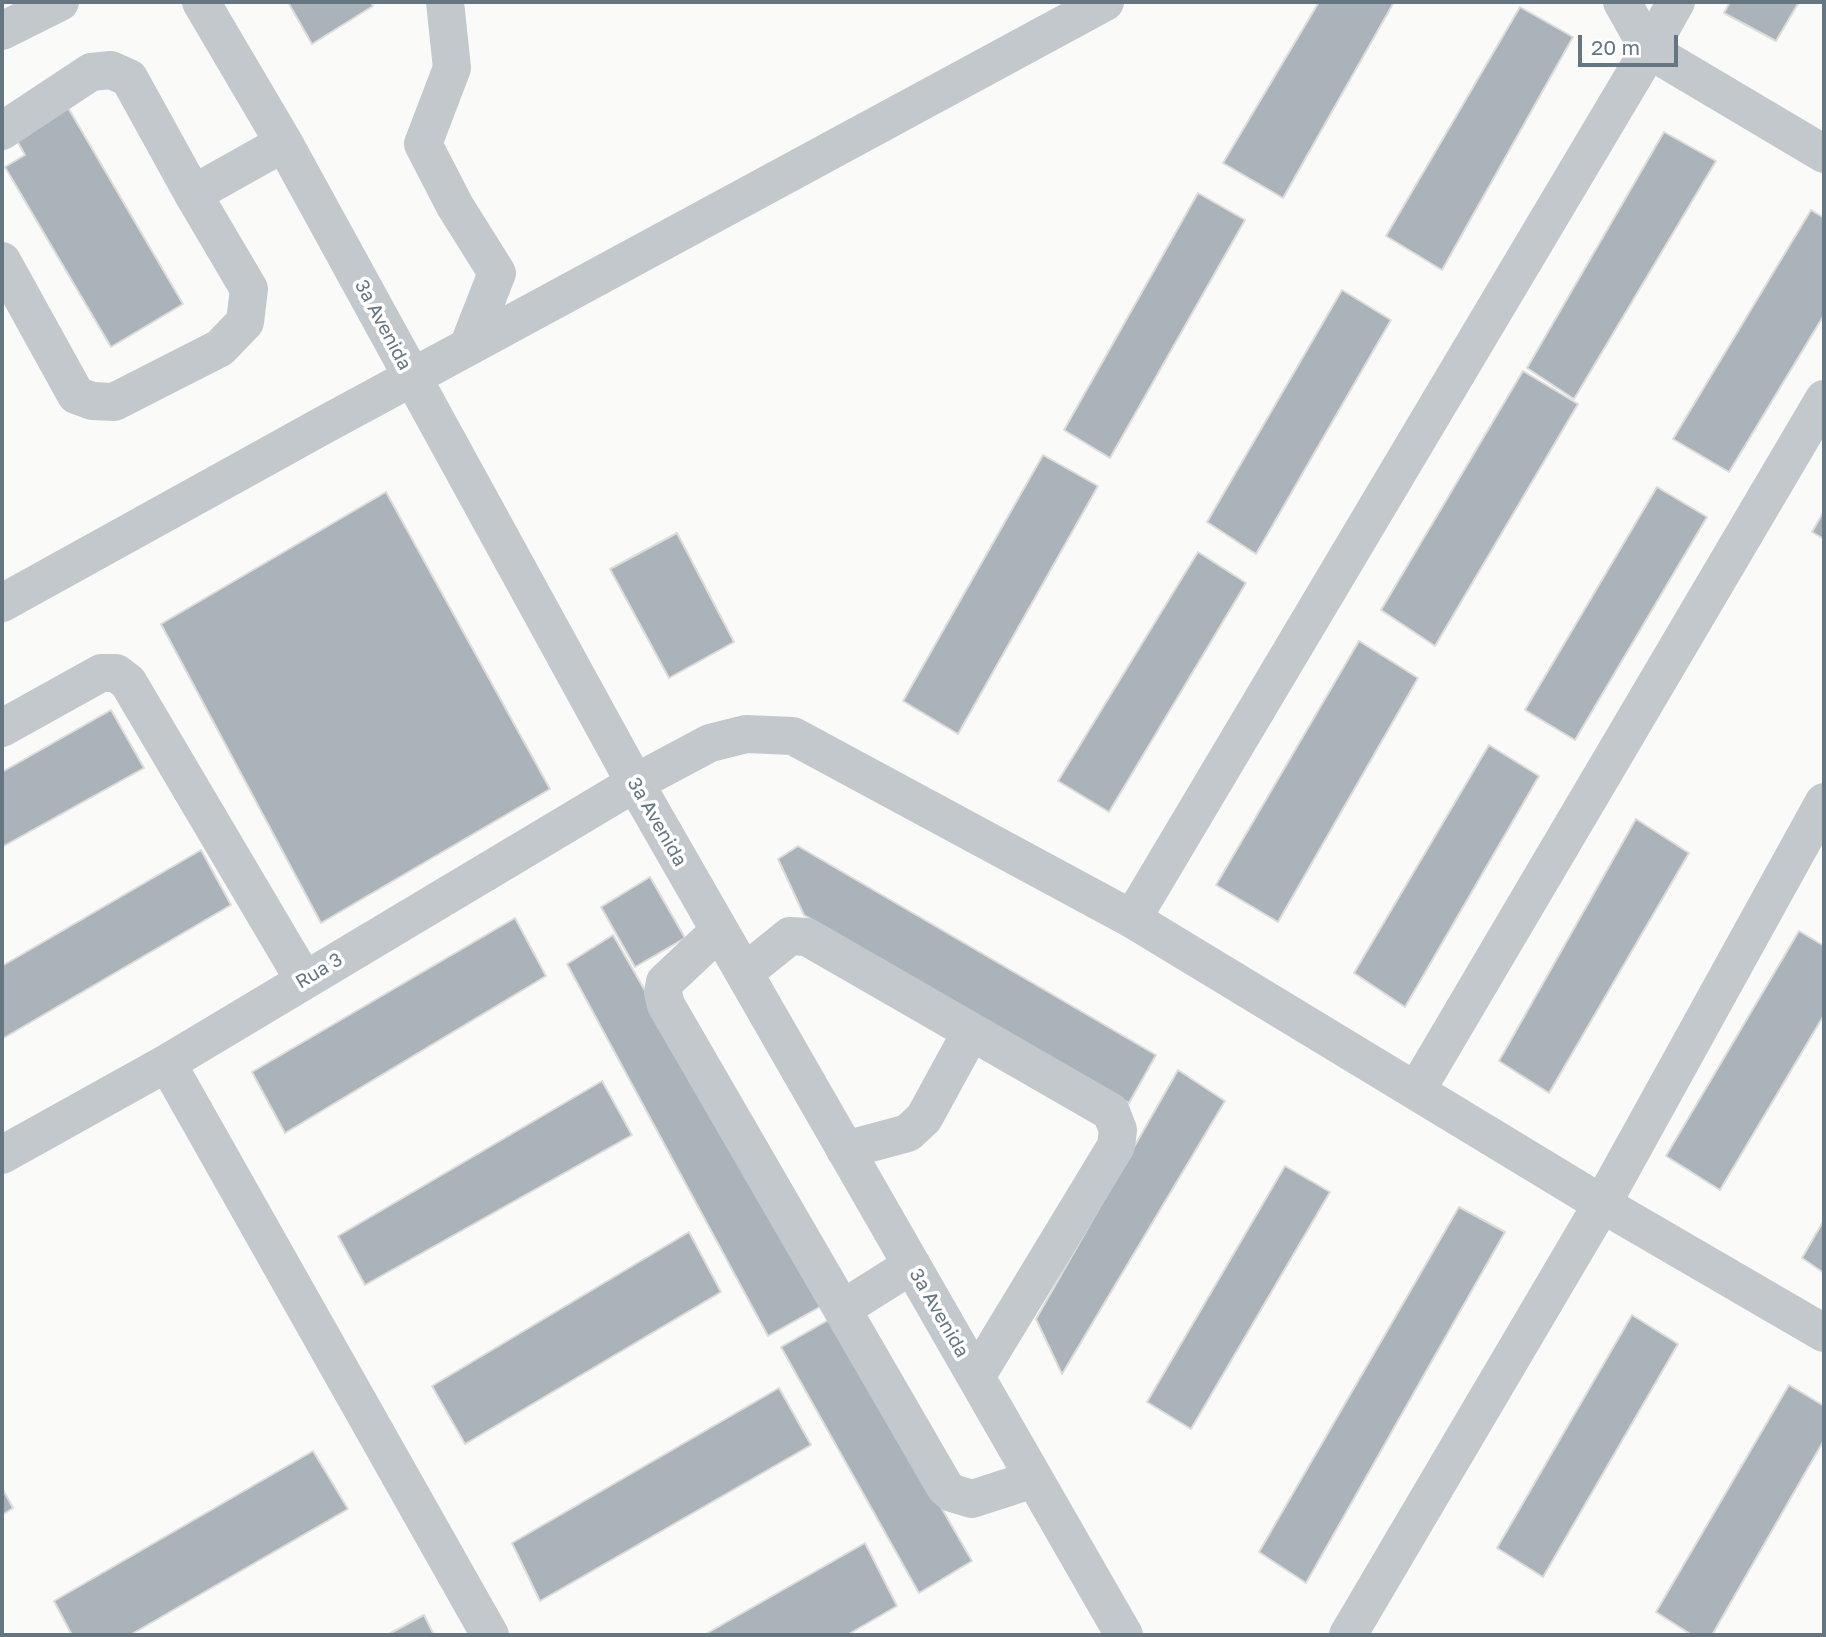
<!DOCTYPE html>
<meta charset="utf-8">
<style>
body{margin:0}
#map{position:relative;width:1826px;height:1637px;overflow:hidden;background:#fafaf8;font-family:"Golos Text",sans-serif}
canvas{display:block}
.frame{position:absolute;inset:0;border:4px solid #657683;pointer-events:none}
.scale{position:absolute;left:1578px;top:35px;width:100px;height:32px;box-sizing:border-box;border:4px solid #657683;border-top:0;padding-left:9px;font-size:21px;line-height:24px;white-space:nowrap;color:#657683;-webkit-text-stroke:5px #fff;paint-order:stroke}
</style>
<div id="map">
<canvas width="1826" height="1637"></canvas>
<div class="frame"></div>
<div class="scale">20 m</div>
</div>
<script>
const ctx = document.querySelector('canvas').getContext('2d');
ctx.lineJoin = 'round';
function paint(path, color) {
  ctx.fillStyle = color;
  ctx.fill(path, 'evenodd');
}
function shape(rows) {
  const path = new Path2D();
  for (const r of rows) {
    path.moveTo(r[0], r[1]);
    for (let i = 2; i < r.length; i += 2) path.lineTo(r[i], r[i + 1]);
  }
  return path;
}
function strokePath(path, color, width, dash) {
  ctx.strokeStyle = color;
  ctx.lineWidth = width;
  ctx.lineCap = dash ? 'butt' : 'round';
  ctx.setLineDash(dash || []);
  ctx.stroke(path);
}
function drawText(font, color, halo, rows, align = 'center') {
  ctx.font = font + ' "Golos Text",sans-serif';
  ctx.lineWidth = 7;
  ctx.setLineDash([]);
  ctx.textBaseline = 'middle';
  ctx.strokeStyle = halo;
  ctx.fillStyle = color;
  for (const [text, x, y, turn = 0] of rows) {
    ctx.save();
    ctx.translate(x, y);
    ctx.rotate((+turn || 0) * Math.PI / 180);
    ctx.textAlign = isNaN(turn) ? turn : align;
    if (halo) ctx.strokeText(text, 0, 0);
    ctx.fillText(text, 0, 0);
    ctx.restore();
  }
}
const building = shape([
 [288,2,370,2,373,6,312,44,288,2],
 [1319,2,1394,2,1283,198,1223,163,1319,2],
 [1730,2,1799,2,1776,41,1724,13,1730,2],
 [1520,7,1573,37,1442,270,1386,236,1520,7],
 [67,106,183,304,111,347,5,167,25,155,15,137,67,106],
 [1664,132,1716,161,1574,399,1527,368,1664,132],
 [1198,193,1245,220,1110,458,1064,430,1198,193],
 [1811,210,1824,218,1824,315,1729,472,1673,439,1811,210],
 [1342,290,1391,320,1256,554,1207,522,1342,290],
 [1523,371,1578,404,1435,646,1381,610,1523,371],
 [1043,455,1098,486,958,734,903,701,1043,455],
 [1657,487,1707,517,1575,740,1525,710,1657,487],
 [386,492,550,789,321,923,161,624,386,492],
 [1824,511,1824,539,1812,532,1824,511],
 [677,533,734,642,669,678,610,569,677,533],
 [1198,552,1246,583,1109,812,1058,781,1198,552],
 [1359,641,1418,678,1278,922,1216,885,1359,641],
 [111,710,144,768,2,847,2,772,111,710],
 [1489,745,1539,776,1405,1007,1354,973,1489,745],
 [1636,819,1689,853,1549,1093,1499,1061,1636,819],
 [798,846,1156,1055,1129,1103,804,915,778,859,798,846],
 [201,850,231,905,2,1039,2,966,201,850],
 [650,877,685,938,635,967,601,907,650,877],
 [515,918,546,976,285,1133,252,1072,515,918],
 [1799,931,1824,946,1824,1015,1720,1190,1666,1156,1799,931],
 [613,935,825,1304,768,1336,567,964,613,935],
 [1178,1070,1225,1101,1062,1374,1036,1319,1178,1070],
 [602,1081,632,1135,365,1285,338,1236,602,1081],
 [1285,1166,1330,1192,1191,1429,1147,1402,1285,1166],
 [1459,1207,1505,1232,1306,1583,1259,1552,1459,1207],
 [1824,1220,1824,1273,1802,1258,1824,1220],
 [689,1232,721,1292,465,1444,432,1386,689,1232],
 [1632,1315,1678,1344,1543,1577,1497,1548,1632,1315],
 [832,1318,972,1561,919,1593,781,1347,832,1318],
 [1789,1385,1824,1406,1824,1440,1712,1635,1692,1635,1656,1612,1789,1385],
 [779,1388,811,1445,540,1601,512,1543,779,1388],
 [313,1451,348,1509,130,1635,72,1635,54,1601,313,1451],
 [2,1488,13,1508,2,1515,2,1488],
 [865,1543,897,1606,847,1635,704,1635,865,1543],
 [424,1615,434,1635,387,1635,424,1615]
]);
const minor = shape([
 [201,2,284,143,635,783,1124,1635],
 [445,2,452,68,423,144,455,206,497,273,468,347],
 [1622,2,1649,50,1824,154],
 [2,31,60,2],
 [2,131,91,72,111,70,129,78,193,194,249,289,245,322,220,348,114,402,92,401,76,395,2,261],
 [193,194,284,143],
 [2,603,322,426,1105,2],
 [2,728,101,673,116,673,128,682,304,980],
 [1132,919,1649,50,1676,2],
 [719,931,665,982,663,993,666,1005,945,1487,952,1493,972,1499,1034,1479],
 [744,973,790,936,807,937,1111,1112,1118,1130,1116,1146,976,1377],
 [167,1063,490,1635],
 [1416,1091,1824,399],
 [845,1150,908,1133,924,1118,971,1032],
 [2,1155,167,1063,635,783,710,743,746,734,793,736,1132,919,1602,1204,1824,1333],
 [842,1309,912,1265],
 [1348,1635,1602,1204,1824,802]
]);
const streetNames = [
 ["3ª Avenida",383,325,62],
 ["3ª Avenida",657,822,60],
 ["Rua 3",319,971,-31],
 ["3ª Avenida",939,1313,60]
];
paint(building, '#aab3b9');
strokePath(building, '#dcdcda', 2);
strokePath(minor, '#c3c8cc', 38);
drawText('19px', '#657683', '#fff', streetNames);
</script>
